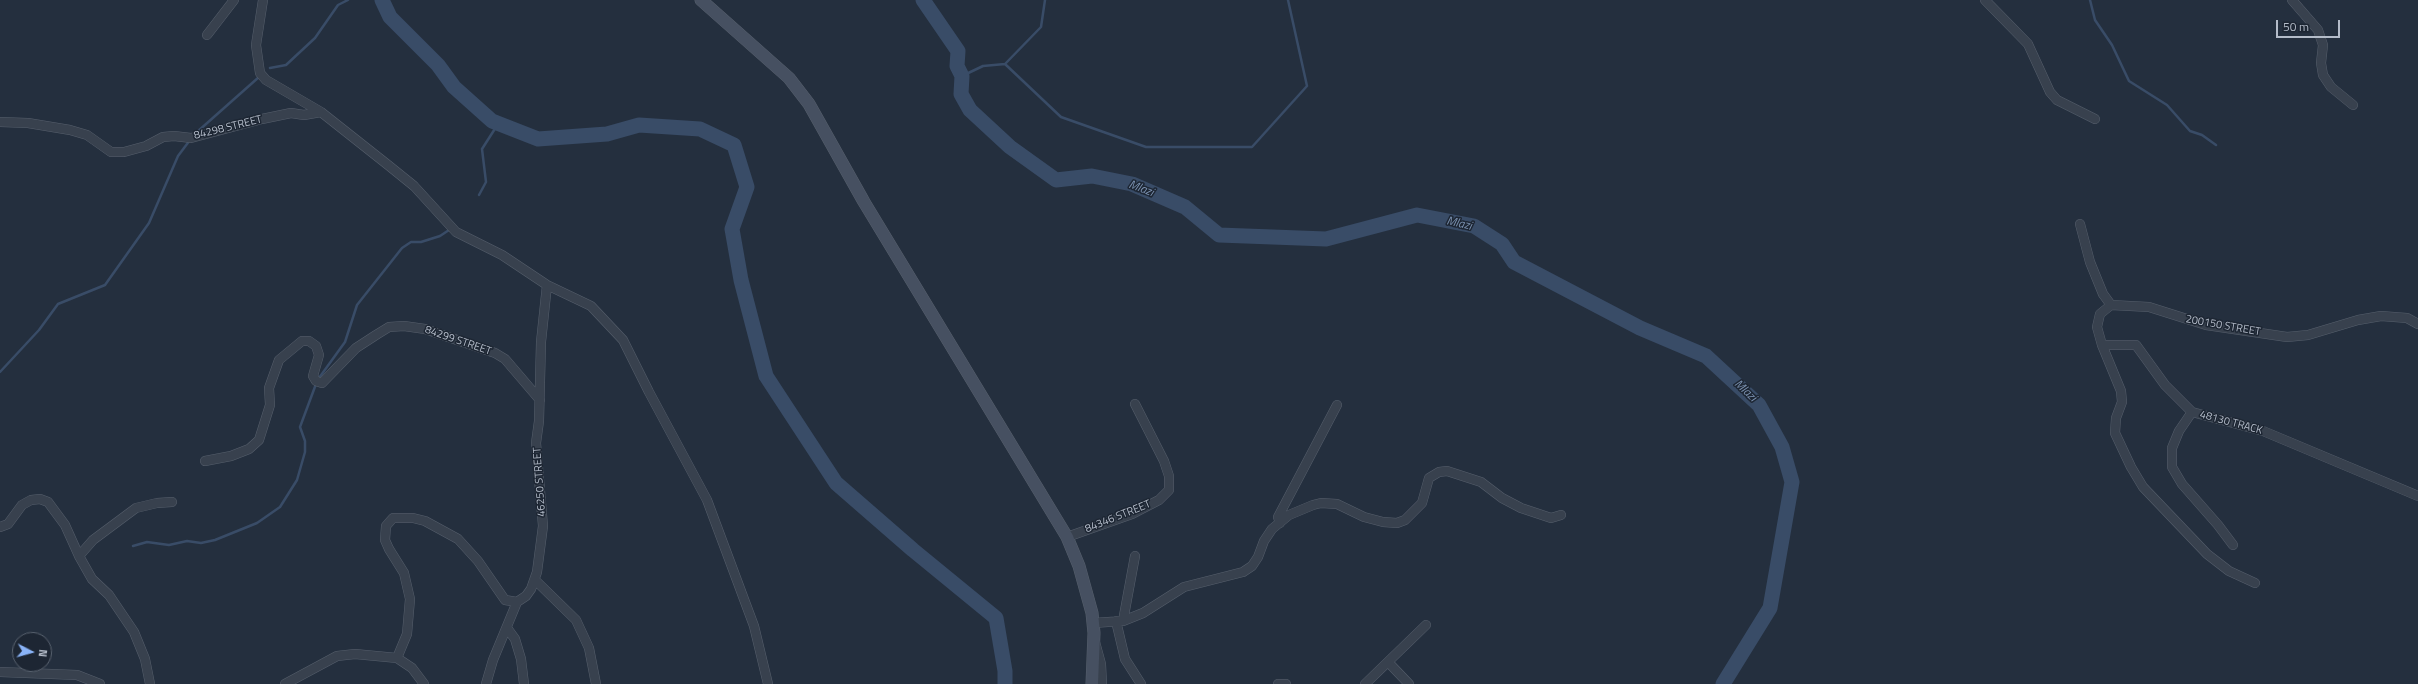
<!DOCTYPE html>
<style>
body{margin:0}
#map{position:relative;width:2418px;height:684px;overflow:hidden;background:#242f3e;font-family:"Titillium Web",sans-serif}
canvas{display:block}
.north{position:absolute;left:12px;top:632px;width:40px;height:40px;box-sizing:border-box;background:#1d2633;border:1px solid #59626f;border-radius:50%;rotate:96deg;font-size:11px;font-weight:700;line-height:16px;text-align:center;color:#b4bcc9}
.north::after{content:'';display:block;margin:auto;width:14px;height:18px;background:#8ab4f8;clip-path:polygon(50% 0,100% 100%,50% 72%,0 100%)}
.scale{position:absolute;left:2276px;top:20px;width:64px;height:18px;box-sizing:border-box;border:2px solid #b4bcc9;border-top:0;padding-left:5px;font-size:12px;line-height:14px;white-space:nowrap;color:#b4bcc9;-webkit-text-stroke:3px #1d2633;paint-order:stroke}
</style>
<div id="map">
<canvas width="2418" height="684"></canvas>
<div class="north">N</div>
<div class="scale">50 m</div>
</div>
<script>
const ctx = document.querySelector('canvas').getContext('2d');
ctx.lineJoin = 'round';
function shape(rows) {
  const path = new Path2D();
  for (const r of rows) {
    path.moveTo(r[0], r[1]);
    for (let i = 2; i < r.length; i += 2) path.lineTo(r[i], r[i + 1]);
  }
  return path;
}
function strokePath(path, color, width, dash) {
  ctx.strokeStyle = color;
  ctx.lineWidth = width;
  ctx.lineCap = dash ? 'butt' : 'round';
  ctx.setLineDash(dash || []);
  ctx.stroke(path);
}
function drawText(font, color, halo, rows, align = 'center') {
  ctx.font = font + ' "Titillium Web",sans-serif';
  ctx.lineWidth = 3;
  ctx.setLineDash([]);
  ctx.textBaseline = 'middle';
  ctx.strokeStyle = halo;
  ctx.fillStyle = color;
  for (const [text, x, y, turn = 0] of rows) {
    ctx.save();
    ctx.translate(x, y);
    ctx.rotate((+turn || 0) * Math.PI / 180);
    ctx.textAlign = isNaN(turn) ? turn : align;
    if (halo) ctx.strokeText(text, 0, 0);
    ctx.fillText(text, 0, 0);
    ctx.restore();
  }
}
const stream = shape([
 [2090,0,2095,20,2112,45,2129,81,2167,105,2190,131,2202,135,2216,145],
 [1005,64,1061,117,1146,147,1252,147,1307,86,1288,0],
 [270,68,286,65,315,38,338,5,348,0],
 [962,76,983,66,1005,64,1041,27,1045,0],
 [197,132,259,77],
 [479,195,486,182,482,149,498,124],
 [0,372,39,330,58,304,105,285,149,223,178,156,190,140],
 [319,378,345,342,357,305,402,248,411,242,421,242,440,236,449,230],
 [133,546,147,542,169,545,187,541,201,543,215,540,257,523,280,507,297,480,305,452,305,441,300,427,316,384]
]);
const river = shape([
 [382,0,390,17,438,65,454,87,492,121,538,139,607,134,639,125,700,129,734,145,747,187,732,229,741,280,766,376,836,483,913,550,996,618,1005,671,1005,684],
 [923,0,958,51,957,66,962,76,961,94,970,110,1010,147,1056,180,1092,176,1132,184,1185,207,1219,235,1326,239,1417,215,1474,226,1502,244,1514,262,1640,328,1706,356,1759,405,1782,447,1792,482,1770,608,1723,684]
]);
const street = shape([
 [263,0,256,45,260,73,266,80,321,112,388,165,414,186,456,232,502,255,547,285,591,306,623,340,649,392,707,500,754,626,768,684],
 [1985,0,2028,44,2050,92,2057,100,2095,119],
 [2292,0,2318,30,2323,45,2321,63,2323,75,2331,87,2353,105],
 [207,35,234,0],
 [0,122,28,123,70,130,87,135,111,152,124,152,146,146,163,137,174,136,191,138,262,119,291,113,304,115,321,112],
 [2080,224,2090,262,2103,294,2111,305],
 [2102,345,2136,345,2165,385,2192,412],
 [205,461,231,456,249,449,259,440,270,405,269,388,279,360,302,341,309,341,316,346,319,355,313,376,316,381,322,383,356,348,376,335,389,327,404,326,425,329,495,353,505,359,540,400],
 [1280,523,1278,517,1337,405],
 [0,527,8,524,22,505,31,500,40,499,48,502,65,525,79,556,92,579,109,595,134,632,145,659,150,684],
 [1067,537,1132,514,1159,500,1169,490,1169,476,1164,461,1135,404],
 [2233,545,2218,525,2182,484,2172,467,2172,448,2179,431,2192,412,2263,431,2418,496],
 [79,556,93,540,136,508,157,503,172,502],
 [535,580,576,620,589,648,596,684],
 [2255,583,2229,571,2207,554,2143,487,2131,467,2115,433,2116,418,2122,402,2121,391,2102,345,2097,327,2100,314,2111,305,2149,307,2206,325,2287,337,2308,335,2358,320,2381,316,2407,318,2418,324],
 [1116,621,1125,659,1141,684],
 [1123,621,1135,556],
 [1093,623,1123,621,1143,613,1184,587,1243,572,1252,566,1258,557,1264,541,1272,529,1289,515,1313,505,1321,503,1337,504,1364,517,1383,522,1397,523,1405,520,1422,503,1429,478,1439,472,1447,471,1481,482,1502,498,1521,508,1551,518,1561,515],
 [507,628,515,639,521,659,524,684],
 [1095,642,1101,664,1102,684],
 [397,658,412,668,424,684],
 [1388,662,1409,684],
 [0,672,77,675,100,684],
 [285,684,337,656,355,654,397,658,407,634,410,599,404,573,389,549,385,540,386,526,393,518,413,518,425,521,458,539,478,561,505,600,517,602,526,596,531,589,537,572,543,526,536,443,539,421,541,342,547,285],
 [486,684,493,660,517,602],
 [1278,684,1286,684],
 [1365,684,1426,625]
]);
const secondary = shape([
 [701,0,789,78,809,104,864,202,1067,537,1079,566,1092,613,1094,633,1092,684]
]);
const streetNames = [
 ["84298 STREET",228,128,-14],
 ["200150 STREET",2223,326,10],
 ["84299 STREET",458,341,19],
 ["48130 TRACK",2231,423,15],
 ["46250 STREET",540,482,-94],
 ["84346 STREET",1118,517,-22]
];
const waterNames = [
 ["Mlazi",1141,189,21],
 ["Mlazi",1459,224,13],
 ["Mlazi",1745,391,43]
];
strokePath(stream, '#394c67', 2.5);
strokePath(river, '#394c67', 15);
strokePath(street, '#565f6c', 10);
strokePath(secondary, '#565f6c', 13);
strokePath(street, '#38414e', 9);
strokePath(secondary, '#465061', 12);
drawText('11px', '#b4bcc9', '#1d2633', streetNames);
drawText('italic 12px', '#7c92b1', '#1d2633', waterNames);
</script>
